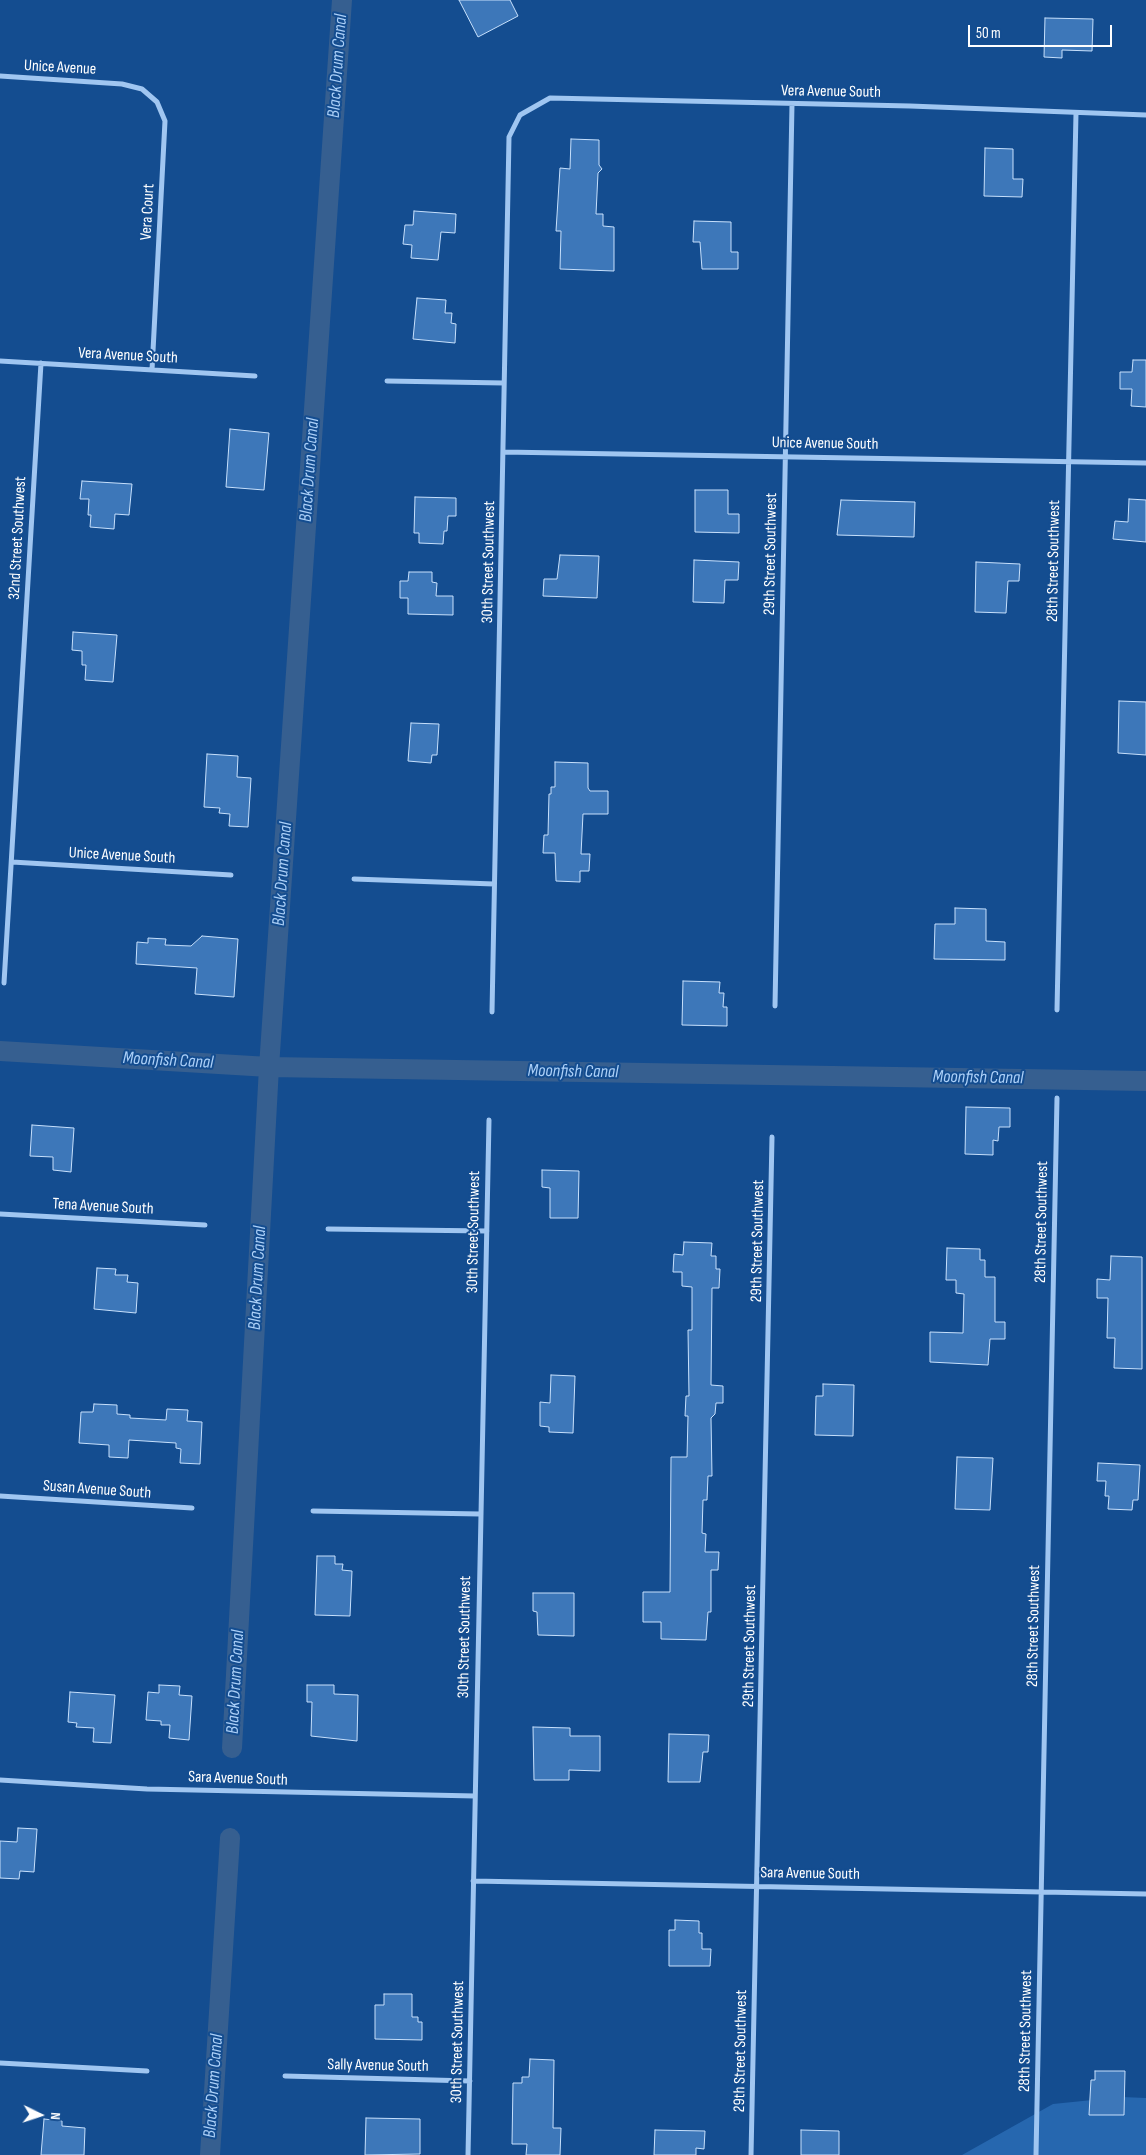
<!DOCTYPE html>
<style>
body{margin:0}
#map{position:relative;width:1146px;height:2155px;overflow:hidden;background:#144d90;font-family:"Sofia Sans Condensed",sans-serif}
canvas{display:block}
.north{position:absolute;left:15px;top:2090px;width:50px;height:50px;-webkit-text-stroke:4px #144d90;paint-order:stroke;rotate:94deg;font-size:14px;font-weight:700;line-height:20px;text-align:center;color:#fff}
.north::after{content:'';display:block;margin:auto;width:18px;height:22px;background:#fff;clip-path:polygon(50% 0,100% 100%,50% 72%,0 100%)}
.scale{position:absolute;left:968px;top:25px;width:144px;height:22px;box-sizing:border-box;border:2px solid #fff;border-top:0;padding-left:6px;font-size:15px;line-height:18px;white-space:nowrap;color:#fff;-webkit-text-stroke:4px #144d90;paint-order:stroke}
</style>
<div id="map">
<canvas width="1146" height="2155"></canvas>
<div class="north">N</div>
<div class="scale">50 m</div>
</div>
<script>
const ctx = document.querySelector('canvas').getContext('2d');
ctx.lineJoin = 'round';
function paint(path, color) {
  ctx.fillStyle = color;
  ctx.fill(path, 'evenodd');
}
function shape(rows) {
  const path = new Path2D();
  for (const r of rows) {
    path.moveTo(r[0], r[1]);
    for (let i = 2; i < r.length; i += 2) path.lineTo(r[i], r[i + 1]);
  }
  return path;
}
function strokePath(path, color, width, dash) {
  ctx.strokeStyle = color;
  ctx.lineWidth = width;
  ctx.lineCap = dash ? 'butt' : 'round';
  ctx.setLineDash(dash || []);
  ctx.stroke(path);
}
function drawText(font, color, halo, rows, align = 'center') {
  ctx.font = font + ' "Sofia Sans Condensed",sans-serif';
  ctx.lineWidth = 4;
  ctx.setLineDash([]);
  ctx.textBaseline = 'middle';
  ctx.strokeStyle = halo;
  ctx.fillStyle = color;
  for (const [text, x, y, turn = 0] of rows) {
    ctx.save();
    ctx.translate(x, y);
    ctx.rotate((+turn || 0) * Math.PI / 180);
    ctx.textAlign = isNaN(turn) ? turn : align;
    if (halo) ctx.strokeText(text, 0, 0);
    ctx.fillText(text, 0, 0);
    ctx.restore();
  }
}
const green = shape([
 [1122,2097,1146,2098,1146,2155,962,2155,1053,2104]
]);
const canal = shape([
 [0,1051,269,1067,1146,1081],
 [232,1748,269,1067,342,0],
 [210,2155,230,1838]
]);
const building = shape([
 [459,0,510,0,518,16,478,37,459,0],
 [1045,18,1093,19,1092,51,1062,50,1062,58,1044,57,1045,18],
 [571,139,599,140,599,165,602,169,598,173,596,214,603,214,603,226,614,227,614,271,560,269,561,231,556,231,560,168,570,169,571,139],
 [985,148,1013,149,1013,179,1023,179,1022,197,984,196,985,148],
 [414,211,456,214,455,233,441,232,438,260,411,258,412,245,403,244,405,225,413,225,414,211],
 [694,221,731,222,731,252,738,252,738,269,702,269,700,242,693,242,694,221],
 [417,298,446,300,445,313,452,313,451,323,456,324,455,343,413,339,417,298],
 [1133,360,1146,360,1146,407,1131,406,1132,389,1120,389,1120,372,1132,372,1133,360],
 [230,429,269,433,264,490,226,487,230,429],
 [82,481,132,484,129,515,115,514,114,529,90,527,91,515,88,515,89,499,80,499,82,481],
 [695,490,728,490,728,514,739,514,739,533,695,532,695,490],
 [415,497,456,498,456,516,448,516,447,531,444,531,443,544,419,543,419,533,414,533,415,497],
 [1129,499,1146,500,1146,542,1113,539,1115,521,1128,522,1129,499],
 [841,500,915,502,914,537,837,535,841,500],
 [560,555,599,556,597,598,543,596,544,579,557,579,560,555],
 [694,560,739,562,738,580,725,580,724,603,693,602,694,560],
 [976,562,1020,564,1019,581,1008,581,1006,613,975,612,976,562],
 [409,572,432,572,432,582,437,583,436,596,453,596,453,615,408,614,408,598,400,598,400,581,408,581,409,572],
 [73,632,117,635,113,682,85,680,86,665,82,665,82,651,72,650,73,632],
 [1119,701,1146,702,1146,755,1118,753,1119,701],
 [411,723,439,724,437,755,432,755,431,763,408,761,411,723],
 [207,754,238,756,237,777,251,778,248,827,229,826,230,814,219,813,220,808,204,807,207,754],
 [555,762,588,763,588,788,590,791,608,791,608,814,583,814,581,854,590,854,589,871,580,871,580,882,556,881,555,853,543,853,544,835,548,835,549,794,551,794,551,787,555,787,555,762],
 [955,908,986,909,986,941,1005,942,1005,960,934,959,935,924,955,924,955,908],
 [202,936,238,939,234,997,195,994,197,968,136,964,137,942,148,943,148,938,166,939,165,945,191,946,202,936],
 [683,981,720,982,719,993,724,993,723,1007,727,1007,727,1026,682,1025,683,981],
 [966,1107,1010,1108,1010,1127,999,1127,998,1141,993,1140,993,1155,965,1154,966,1107],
 [32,1125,74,1128,71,1172,53,1170,53,1157,30,1156,32,1125],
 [542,1170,579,1171,578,1218,550,1218,550,1188,542,1187,542,1170],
 [684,1242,712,1243,711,1256,716,1256,716,1269,720,1269,719,1288,712,1288,711,1385,723,1386,723,1403,716,1403,715,1414,711,1418,712,1476,708,1476,707,1500,703,1500,702,1533,706,1534,705,1552,719,1552,718,1570,711,1570,711,1612,708,1612,706,1640,661,1639,661,1622,643,1622,643,1592,670,1592,671,1457,687,1457,688,1416,685,1416,686,1396,689,1396,688,1330,692,1330,692,1287,682,1286,682,1272,673,1272,674,1254,683,1255,684,1242],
 [947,1248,980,1249,980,1260,985,1260,985,1277,995,1277,995,1322,1005,1322,1005,1339,990,1339,988,1365,930,1362,930,1332,963,1333,964,1294,956,1293,956,1280,946,1280,947,1248],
 [1111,1256,1142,1257,1142,1369,1114,1368,1115,1338,1107,1338,1108,1298,1097,1298,1097,1279,1110,1280,1111,1256],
 [97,1268,116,1269,115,1275,128,1275,127,1282,138,1283,136,1313,94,1309,97,1268],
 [551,1375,575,1376,573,1433,549,1432,549,1427,540,1426,540,1402,550,1403,551,1375],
 [823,1384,854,1385,853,1436,815,1435,816,1396,823,1396,823,1384],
 [94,1404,117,1405,117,1414,130,1415,130,1418,166,1420,167,1409,188,1410,187,1421,202,1422,200,1464,180,1463,181,1449,176,1448,176,1443,129,1440,128,1458,109,1457,109,1445,79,1443,81,1412,93,1412,94,1404],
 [957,1457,993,1458,990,1510,955,1509,957,1457],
 [1098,1463,1140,1465,1138,1500,1133,1500,1132,1510,1108,1509,1109,1496,1105,1496,1106,1481,1097,1481,1098,1463],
 [317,1556,335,1556,335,1564,343,1564,342,1570,352,1571,350,1616,315,1615,317,1556],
 [533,1593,574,1593,574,1636,538,1635,537,1612,533,1611,533,1593],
 [159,1685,180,1686,179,1695,192,1696,189,1740,169,1738,170,1725,161,1725,161,1721,146,1720,148,1692,159,1693,159,1685],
 [307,1685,334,1685,334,1694,358,1695,357,1741,311,1736,312,1702,307,1702,307,1685],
 [70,1692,115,1695,111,1743,93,1742,94,1728,76,1727,77,1723,68,1722,70,1692],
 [533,1727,570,1728,570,1736,600,1736,600,1771,569,1770,569,1780,534,1780,533,1727],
 [669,1734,709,1735,708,1752,703,1752,700,1782,668,1782,669,1734],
 [18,1828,37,1829,34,1872,20,1871,19,1879,0,1878,0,1841,17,1842,18,1828],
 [675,1920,699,1921,699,1933,702,1933,702,1949,711,1949,710,1966,669,1966,669,1930,675,1930,675,1920],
 [384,1994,412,1994,412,2017,418,2017,418,2022,422,2022,422,2040,375,2039,375,2005,384,2005,384,1994],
 [530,2059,554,2060,553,2128,561,2128,560,2155,526,2155,527,2144,512,2144,513,2083,522,2083,522,2077,529,2077,530,2059],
 [1095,2071,1125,2071,1124,2115,1089,2115,1091,2080,1095,2080,1095,2071],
 [366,2118,420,2119,420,2154,365,2155,366,2118],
 [44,2119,62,2121,62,2126,85,2128,84,2155,41,2155,44,2119],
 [655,2130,705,2131,704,2149,696,2148,696,2155,654,2155,655,2130],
 [801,2130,839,2131,839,2155,801,2155,801,2130]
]);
const minor = shape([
 [0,76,122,84,142,89,157,102,165,121,152,370],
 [0,361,255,376],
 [387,381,504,383],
 [503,452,1146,463],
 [12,862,231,875],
 [354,879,494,884],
 [4,983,41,363],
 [775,1006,792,104],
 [1057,1010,1076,113],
 [492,1012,509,137,520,115,550,98,910,106,1146,115],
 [0,1214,205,1225],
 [328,1229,487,1231],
 [0,1496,192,1508],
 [313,1511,480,1514],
 [0,1780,147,1789,475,1796],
 [473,1881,1146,1894],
 [0,2063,147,2071],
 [285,2076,470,2081],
 [468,2155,489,1120],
 [751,2155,772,1137],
 [1036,2155,1057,1098]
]);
const streetNames = [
 ["Unice Avenue",60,68,3],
 ["Vera Avenue South",831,92,1],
 ["Vera Court",148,212,-87],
 ["Vera Avenue South",128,356,3],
 ["Unice Avenue South",825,444,1],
 ["32nd Street Southwest",18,538,-87],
 ["29th Street Southwest",771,554,-89],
 ["28th Street Southwest",1054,561,-89],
 ["30th Street Southwest",489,562,-89],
 ["Unice Avenue South",122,856,3],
 ["Tena Avenue South",103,1207,3],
 ["28th Street Southwest",1042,1222,-89],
 ["30th Street Southwest",474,1232,-89],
 ["29th Street Southwest",758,1241,-89],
 ["Susan Avenue South",97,1490,4],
 ["28th Street Southwest",1034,1626,-89],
 ["30th Street Southwest",465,1637,-89],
 ["29th Street Southwest",750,1646,-89],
 ["Sara Avenue South",238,1779,2],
 ["Sara Avenue South",810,1874,1],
 ["28th Street Southwest",1026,2031,-89],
 ["30th Street Southwest",458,2042,-89],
 ["29th Street Southwest",741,2051,-89],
 ["Sally Avenue South",378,2066,1]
];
const waterNames = [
 ["Black Drum Canal",338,66,-86],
 ["Black Drum Canal",310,470,-86],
 ["Black Drum Canal",283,874,-86],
 ["Moonfish Canal",168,1061,3],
 ["Moonfish Canal",573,1072,1],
 ["Moonfish Canal",978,1078,1],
 ["Black Drum Canal",258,1278,-87],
 ["Black Drum Canal",236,1682,-87],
 ["Black Drum Canal",214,2086,-86]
];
paint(green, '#2667af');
strokePath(canal, '#365f90', 20);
paint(building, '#3d77b9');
strokePath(building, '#c7e0fc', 1);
strokePath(minor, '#a0c6f1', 5);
drawText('16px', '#fff', '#144d90', streetNames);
drawText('italic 18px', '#acd0f8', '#144d90', waterNames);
</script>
